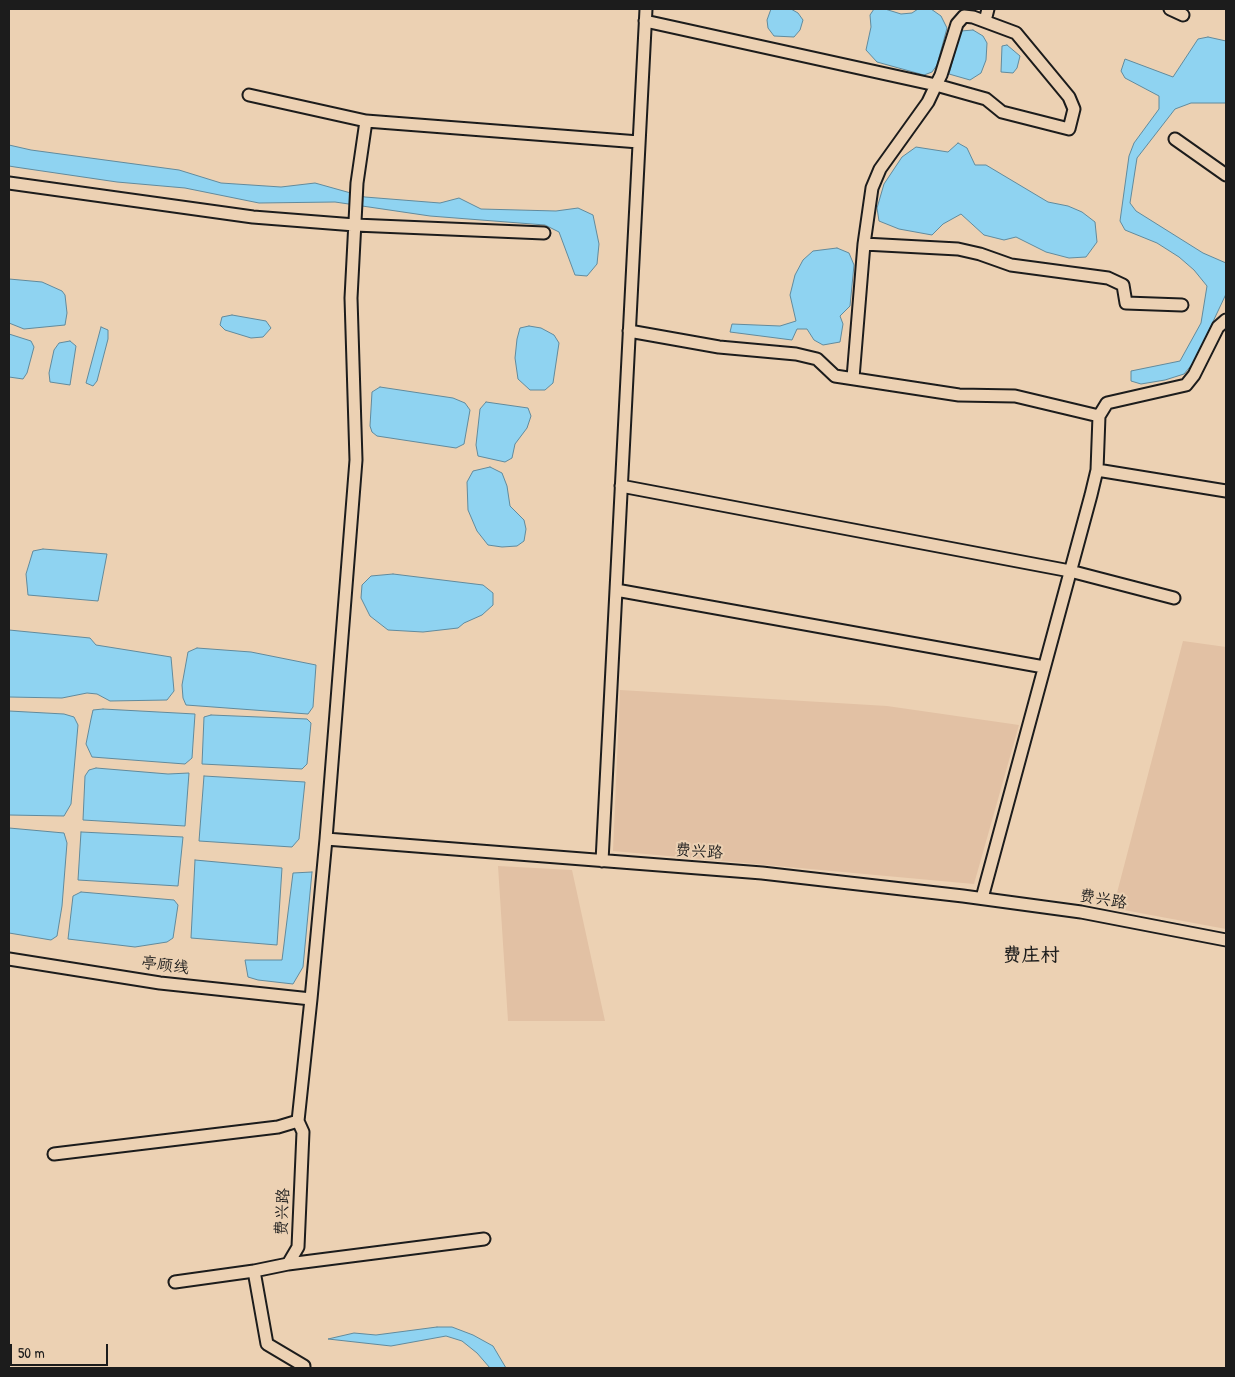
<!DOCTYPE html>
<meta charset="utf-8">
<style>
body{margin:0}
#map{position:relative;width:1235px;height:1377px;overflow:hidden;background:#ecd1b3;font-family:"Patrick Hand",sans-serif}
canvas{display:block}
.frame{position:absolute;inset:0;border:10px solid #1c1c1c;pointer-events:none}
.scale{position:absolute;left:10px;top:1344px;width:98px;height:22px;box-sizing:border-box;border:2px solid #1c1c1c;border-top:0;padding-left:6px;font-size:15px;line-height:18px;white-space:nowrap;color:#1c1c1c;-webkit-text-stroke:4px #ecd1b3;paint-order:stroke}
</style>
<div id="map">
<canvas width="1235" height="1377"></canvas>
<div class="frame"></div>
<div class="scale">50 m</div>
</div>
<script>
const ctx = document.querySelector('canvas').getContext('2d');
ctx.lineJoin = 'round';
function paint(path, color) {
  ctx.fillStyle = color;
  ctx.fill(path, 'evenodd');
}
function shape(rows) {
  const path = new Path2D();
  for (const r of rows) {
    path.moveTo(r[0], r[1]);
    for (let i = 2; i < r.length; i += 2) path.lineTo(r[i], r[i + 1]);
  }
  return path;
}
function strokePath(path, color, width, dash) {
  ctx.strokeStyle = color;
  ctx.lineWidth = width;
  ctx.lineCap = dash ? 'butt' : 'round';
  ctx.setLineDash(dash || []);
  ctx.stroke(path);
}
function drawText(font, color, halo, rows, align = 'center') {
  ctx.font = font + ' "Patrick Hand","LXGW WenKai TC",sans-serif';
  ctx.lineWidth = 4;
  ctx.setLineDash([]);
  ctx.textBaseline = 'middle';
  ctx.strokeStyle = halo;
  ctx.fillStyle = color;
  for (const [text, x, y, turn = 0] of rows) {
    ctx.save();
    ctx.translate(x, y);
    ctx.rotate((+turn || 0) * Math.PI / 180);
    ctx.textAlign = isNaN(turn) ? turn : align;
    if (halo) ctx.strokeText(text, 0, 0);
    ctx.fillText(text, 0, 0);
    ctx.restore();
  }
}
const built = shape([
 [1183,641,1226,647,1226,929,1113,908],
 [620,690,887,706,1019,725,974,884,613,851],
 [498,866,572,870,605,1021,508,1021]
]);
const water = shape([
 [771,9,791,9,798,13,803,20,800,30,794,37,774,36,768,28,767,20,771,9],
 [874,9,885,9,901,14,912,13,918,9,931,9,941,16,947,28,937,65,932,72,924,75,877,62,866,50,871,27,870,15,874,9],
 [973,30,983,36,987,43,986,60,981,73,970,80,949,74,961,31,973,30],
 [1208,37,1226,41,1226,103,1191,103,1175,109,1137,158,1130,203,1136,211,1203,253,1226,263,1226,294,1194,362,1184,374,1165,380,1141,384,1131,381,1131,371,1180,361,1201,323,1207,286,1194,270,1179,257,1157,243,1125,230,1120,221,1129,156,1134,143,1159,109,1159,96,1125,78,1121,71,1125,59,1173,77,1198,39,1208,37],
 [1007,45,1020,56,1017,68,1013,73,1001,72,1002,46,1007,45],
 [958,143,967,148,975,165,986,165,1048,202,1068,206,1082,212,1095,222,1097,242,1086,257,1069,258,1046,252,1016,237,1004,240,984,235,961,214,943,224,932,235,899,229,879,221,877,208,884,184,902,157,916,147,948,152,958,143],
 [9,145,31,150,179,170,221,183,281,187,315,183,365,197,440,203,459,198,481,209,556,211,578,208,593,215,599,244,597,264,587,276,575,275,559,232,545,225,430,216,335,202,259,203,185,188,117,182,15,167,9,166,9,145],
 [837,248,849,253,854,265,850,306,840,316,843,324,840,342,823,345,814,340,807,329,797,329,792,340,730,332,732,324,780,326,796,321,790,295,795,275,803,260,813,251,837,248],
 [9,279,42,282,62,291,65,295,67,313,65,325,24,329,9,323,9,279],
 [232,315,266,321,271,328,263,337,251,338,225,330,220,325,222,317,232,315],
 [529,326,541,328,554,335,559,343,553,383,545,390,530,390,518,379,515,358,517,339,520,328,529,326],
 [101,327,108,330,108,339,97,381,93,386,86,383,101,327],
 [9,334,31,341,34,347,27,373,23,379,9,377,9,334],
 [70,341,76,346,70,385,50,382,49,373,54,350,59,343,70,341],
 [380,387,453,398,465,403,470,410,464,444,456,448,377,436,372,432,370,426,372,392,380,387],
 [486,402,528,408,531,416,527,428,515,444,512,458,505,462,478,456,476,445,480,409,486,402],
 [490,467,502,473,507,486,510,506,524,520,526,529,524,541,517,546,502,547,488,545,477,531,468,510,467,482,473,471,490,467],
 [43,549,107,554,98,601,28,595,26,574,33,551,43,549],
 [393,574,483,585,493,593,493,605,482,615,464,623,458,628,423,632,388,630,370,616,361,598,362,585,371,576,393,574],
 [9,630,90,638,96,645,171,657,174,691,167,700,110,701,97,694,87,693,62,698,9,697,9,630],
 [197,648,251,652,316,665,313,707,308,714,186,705,183,698,182,685,188,652,197,648],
 [103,709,195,714,192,758,185,764,92,757,86,744,91,719,93,710,103,709],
 [9,711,64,714,74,717,78,725,71,804,64,816,9,815,9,711],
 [211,715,307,719,311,723,307,764,302,769,202,764,204,717,211,715],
 [96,768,168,774,189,773,185,826,83,820,85,776,89,770,96,768],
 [204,776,305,782,299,839,292,847,199,841,204,776],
 [9,828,64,833,67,843,62,906,57,936,51,940,9,933,9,828],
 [81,832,183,837,178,886,78,880,81,832],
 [195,860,282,868,277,945,191,938,195,860],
 [312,872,303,967,293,984,258,980,248,977,245,960,282,960,293,873,312,872],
 [81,892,174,900,178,905,173,938,167,942,135,947,68,939,73,896,81,892],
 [437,1327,452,1327,473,1335,493,1346,506,1368,490,1368,477,1353,462,1341,446,1336,391,1346,328,1339,354,1333,376,1335,437,1327]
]);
const street = shape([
 [1170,9,1183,15],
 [645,21,936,85,986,99,1002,112,1069,129,1074,109,1069,97,1016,33,973,17,964,16,957,24,941,75,936,85,928,102,880,169,872,188,864,244,853,378],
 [985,21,988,9],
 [249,95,366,121],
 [1175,139,1226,175],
 [9,183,253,217,355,225,544,233],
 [864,244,958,249,980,254,1011,265,1108,278,1123,285,1126,303,1182,305],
 [629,331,719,347,796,354,817,359,835,376,959,395,1015,396,1099,416],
 [1097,470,1226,491],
 [621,486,1070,571,1174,598],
 [616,590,1044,667],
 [326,839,762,873,963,896,1081,912,1226,940],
 [602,861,646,9],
 [982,898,1091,495,1097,470,1099,416,1107,403,1186,385,1194,375,1218,327,1226,320],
 [9,959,160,983,311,999,298,1121,303,1132,298,1247,288,1264,254,1271,267,1344,304,1366,304,1368],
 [311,999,326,839,356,460,351,298,357,183,366,121,639,142],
 [54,1154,278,1127,298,1121],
 [288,1264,484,1239],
 [175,1282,254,1271]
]);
const streetNames = [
 ["费兴路",699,852,4],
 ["费兴路",1103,900,10],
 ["亭顾线",165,966,7],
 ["费兴路",283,1212,-87]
];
const quarterNames = [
 ["费庄村",1031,956]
];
paint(built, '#e2c1a4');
paint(water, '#8fd3f1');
strokePath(water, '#618a9c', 1);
strokePath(street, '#1c1c1c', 15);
strokePath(street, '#ecd1b3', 11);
drawText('16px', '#1c1c1c', '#ecd1b3', streetNames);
drawText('bold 19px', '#1c1c1c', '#ecd1b3', quarterNames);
</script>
